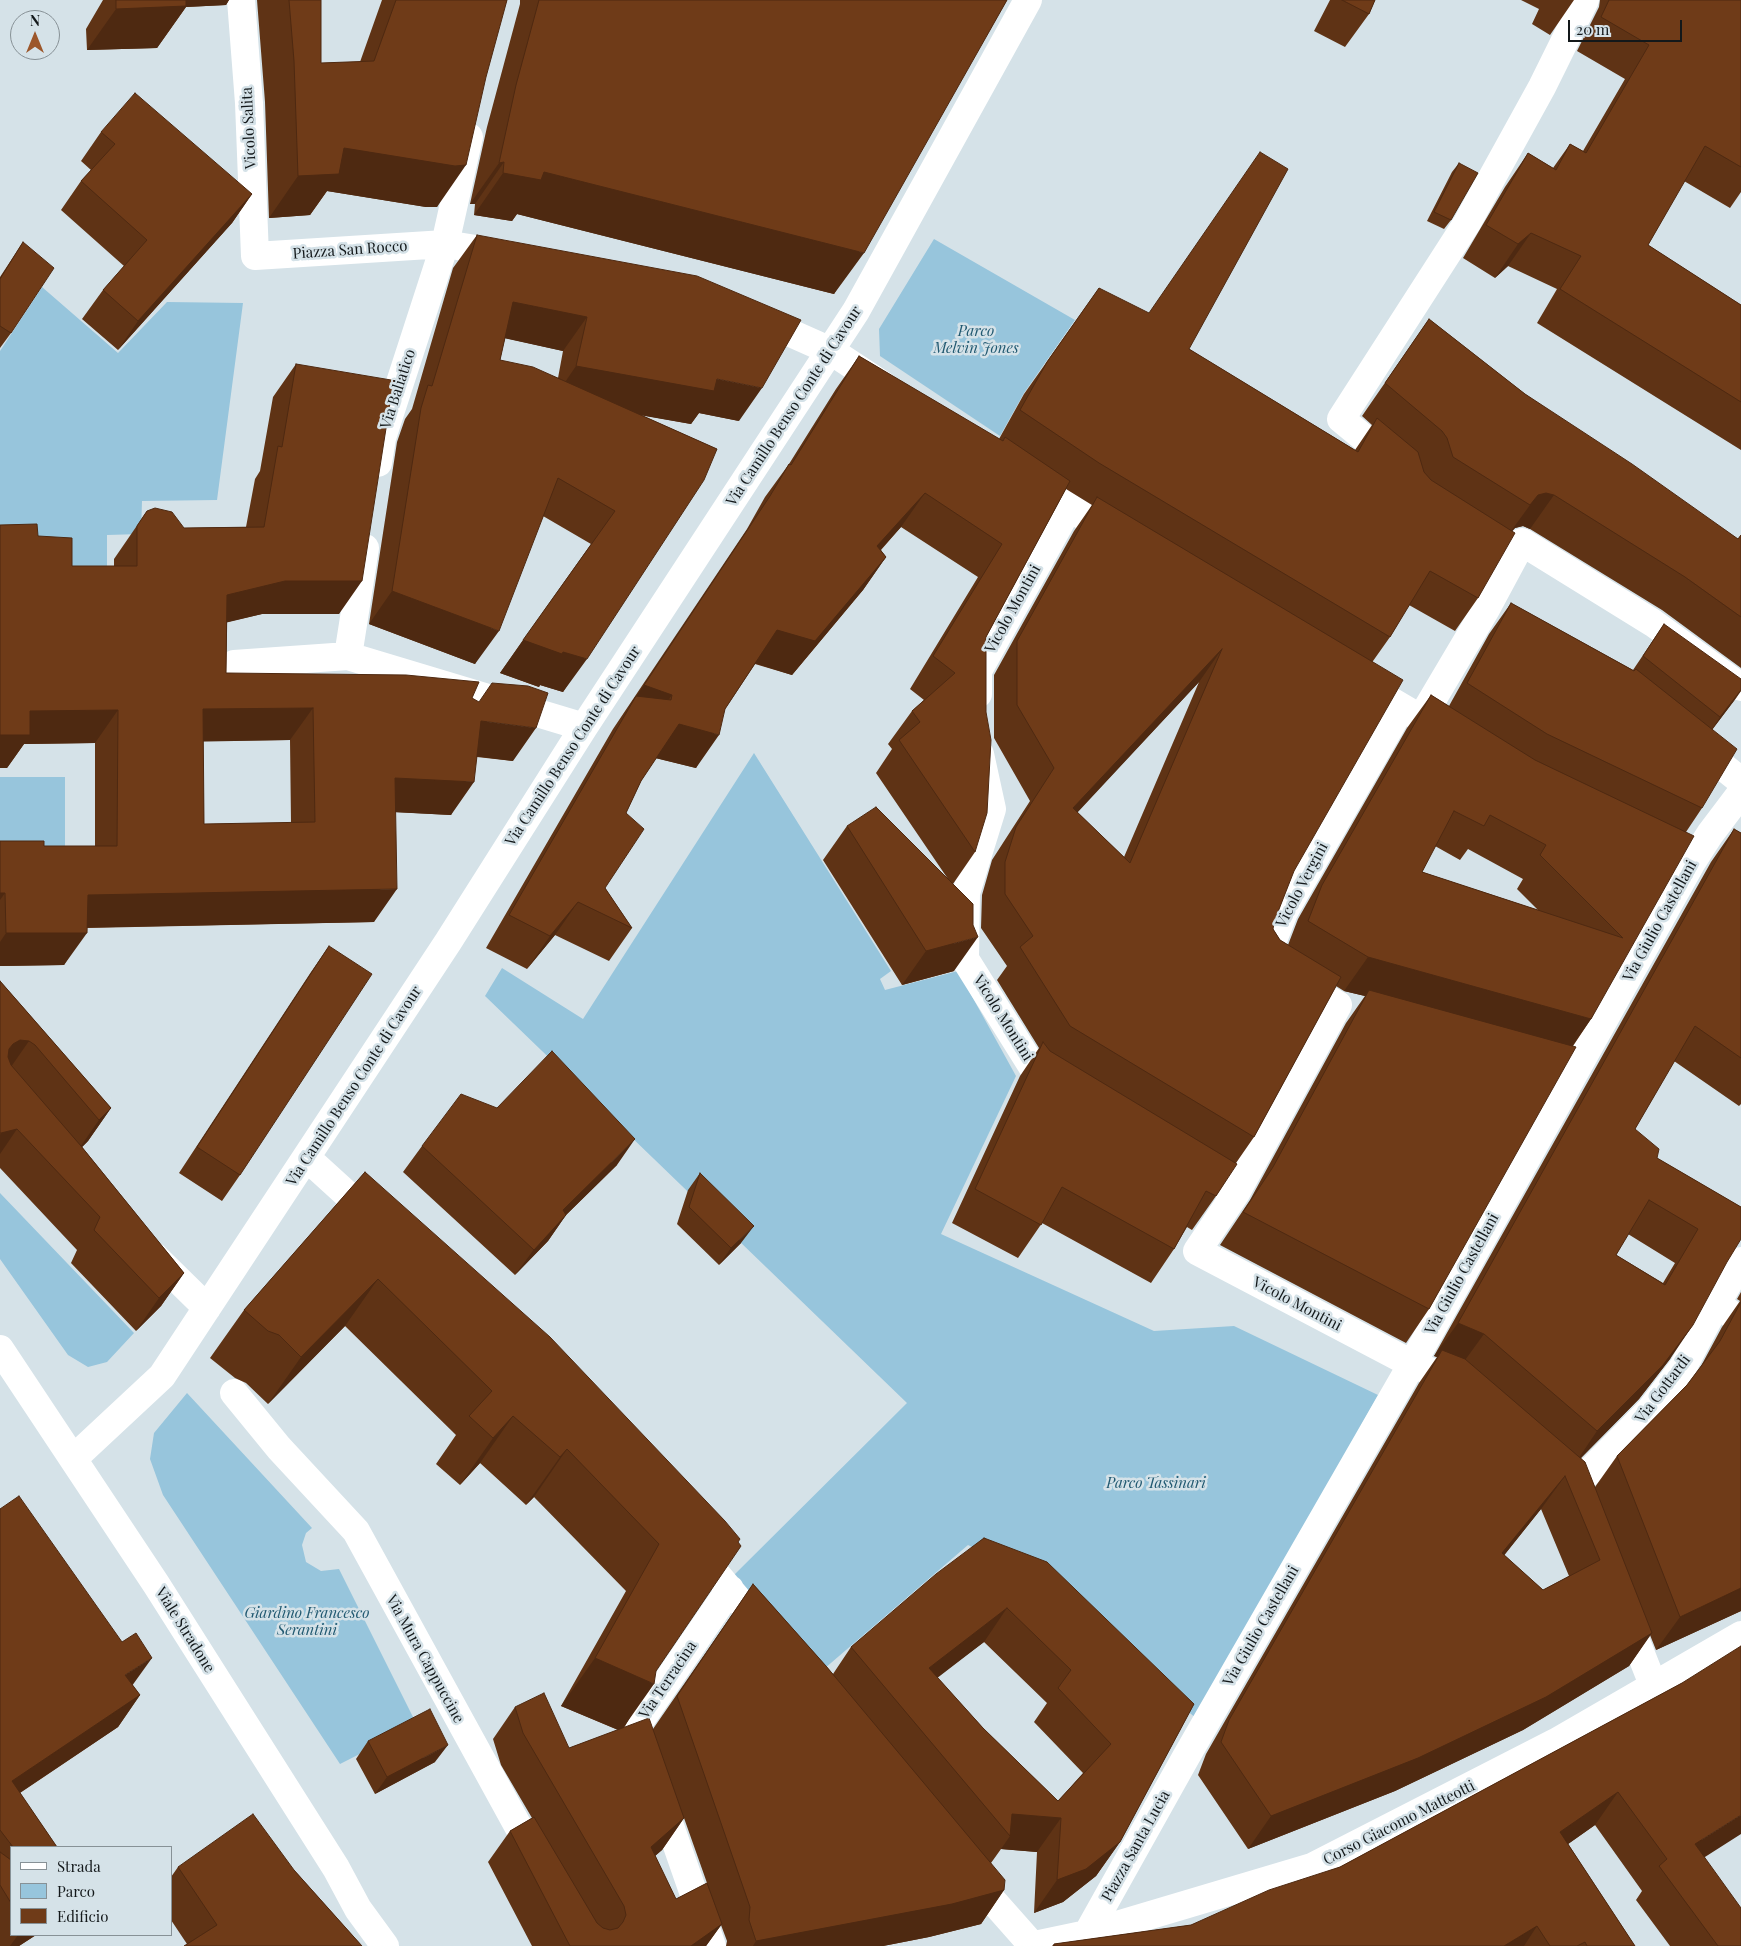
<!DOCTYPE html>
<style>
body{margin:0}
#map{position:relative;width:1741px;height:1946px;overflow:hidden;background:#d5e2e8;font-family:"Playfair Display",serif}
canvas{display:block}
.legend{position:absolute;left:10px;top:1846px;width:162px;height:90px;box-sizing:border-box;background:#d5e2e8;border:1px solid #879196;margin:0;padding:6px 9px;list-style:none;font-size:15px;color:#13181a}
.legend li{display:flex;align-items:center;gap:10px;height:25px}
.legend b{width:25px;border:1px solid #879196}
.north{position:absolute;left:10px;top:10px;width:50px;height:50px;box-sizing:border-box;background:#d5e2e8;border:1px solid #879196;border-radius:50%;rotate:0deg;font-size:14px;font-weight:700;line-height:20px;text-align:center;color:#13181a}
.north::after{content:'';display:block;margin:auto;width:18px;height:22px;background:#9c572b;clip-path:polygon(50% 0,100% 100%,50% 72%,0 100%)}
.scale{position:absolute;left:1568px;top:20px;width:114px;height:22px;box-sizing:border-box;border:2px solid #13181a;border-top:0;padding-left:6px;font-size:15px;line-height:18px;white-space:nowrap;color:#13181a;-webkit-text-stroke:4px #d5e2e8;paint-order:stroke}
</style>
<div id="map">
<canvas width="1741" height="1946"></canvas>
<ul class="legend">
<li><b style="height:6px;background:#fff"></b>Strada</li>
<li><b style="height:14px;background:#97c5dc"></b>Parco</li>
<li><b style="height:14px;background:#6f3b18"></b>Edificio</li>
</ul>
<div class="north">N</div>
<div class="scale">20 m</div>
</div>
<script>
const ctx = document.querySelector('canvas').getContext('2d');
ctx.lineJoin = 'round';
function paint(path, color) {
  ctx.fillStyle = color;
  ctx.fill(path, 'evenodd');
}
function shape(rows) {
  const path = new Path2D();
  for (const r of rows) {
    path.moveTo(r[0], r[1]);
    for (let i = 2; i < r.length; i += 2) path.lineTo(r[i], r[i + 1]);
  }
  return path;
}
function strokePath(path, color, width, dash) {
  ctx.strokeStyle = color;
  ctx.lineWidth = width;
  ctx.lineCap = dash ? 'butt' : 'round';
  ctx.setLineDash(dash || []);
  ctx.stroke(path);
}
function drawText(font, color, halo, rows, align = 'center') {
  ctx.font = font + ' "Playfair Display",serif';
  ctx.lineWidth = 5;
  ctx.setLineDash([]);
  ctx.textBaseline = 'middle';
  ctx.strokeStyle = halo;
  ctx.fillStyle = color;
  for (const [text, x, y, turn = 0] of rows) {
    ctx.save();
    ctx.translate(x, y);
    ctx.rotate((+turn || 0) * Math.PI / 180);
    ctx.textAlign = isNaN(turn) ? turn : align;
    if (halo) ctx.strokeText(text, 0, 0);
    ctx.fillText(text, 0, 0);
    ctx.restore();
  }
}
const green = shape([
 [934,239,1075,320,1024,393,1000,436,880,356,879,329],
 [42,287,118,353,167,302,243,303,217,500,142,501,141,534,107,535,107,594,0,554,0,351],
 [754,753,891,971,880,979,885,990,958,971,1016,1076,941,1234,1154,1331,1234,1326,1378,1395,1198,1720,1032,1577,968,1545,817,1675,734,1575,907,1403,485,996,502,968,583,1019],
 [0,777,65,777,65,847,0,847],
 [0,1193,134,1333,107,1362,88,1367,68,1355,0,1259],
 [187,1393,312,1528,306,1533,302,1545,306,1562,321,1571,339,1569,417,1725,340,1764,163,1495,150,1459,154,1433]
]);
const minor = shape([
 [241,0,249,103,255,256,445,244,506,254],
 [759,319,831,351,884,386],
 [1392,461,1341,419,1467,223,1542,87,1585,0],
 [378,463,382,438,445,244,469,137],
 [1028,481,1116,537],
 [1471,535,1512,560],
 [348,656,365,548],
 [234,664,348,656,584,727],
 [1359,682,1449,735],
 [978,694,978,671,1068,509],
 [1422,717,1486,609,1522,542,1653,623,1741,687],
 [1696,745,1741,781],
 [980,754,992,809,966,893,965,959,1035,1071,1059,1085],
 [1648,841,1692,862],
 [307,1158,374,1219],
 [1192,1166,1236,1193,1197,1251,1412,1364,1450,1379,1460,1388],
 [1236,1193,1338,1005,1265,961,1284,912,1401,708],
 [153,1255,207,1308],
 [1717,1303,1741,1261],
 [0,1349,156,1584,336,1868,358,1909,385,1946],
 [234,1393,279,1448,356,1531,536,1859],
 [73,1459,162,1376,448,942,584,727,856,311,1028,0],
 [1575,1486,1651,1409,1683,1367,1717,1303,1741,1322],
 [696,1550,764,1630],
 [1626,1616,1654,1687],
 [646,1757,636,1727,730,1589],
 [661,1800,712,1946],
 [970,1875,1032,1945],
 [1087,1934,1186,1757,1412,1364,1692,862,1710,834,1741,793],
 [1030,1946,1087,1934,1312,1867,1556,1742,1741,1635]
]);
const wall = shape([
 [103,0,229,0,226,5,186,7,157,48,87,50,86,29],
 [257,0,321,0,321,63,360,62,382,0,507,0,437,207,426,207,327,191,310,215,269,218,265,102],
 [520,0,1007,0,834,294,517,214,512,221,474,215,475,204,470,204,487,127,520,4],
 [1330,0,1375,0,1369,14,1345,47,1314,31],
 [1521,0,1574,0,1550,35,1532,24,1539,9],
 [1600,0,1741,0,1741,192,1730,208,1684,181,1648,245,1741,305,1741,450,1537,323,1557,289,1508,266,1495,278,1463,258,1505,187,1528,153,1553,168,1570,144,1583,151,1625,79,1577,51,1599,7],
 [101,132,252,194,232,223,118,350,82,319,103,290,124,266,61,210,81,181,91,170,81,161],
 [1459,163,1451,220,1444,229,1427,221,1452,172],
 [477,235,739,421,699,413,691,424,641,415,717,449,563,692,540,685,539,687,500,673,591,544,543,516,475,664,369,624,397,442,405,419,412,409,453,268],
 [505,338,563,351,558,378,500,360],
 [23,242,11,333,0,348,0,277],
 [1099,288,1189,349,1355,450,1372,425,1362,416,1429,319,1525,394,1738,539,1741,535,1741,668,1662,610,1530,529,1523,526,1515,528,1512,531,1478,598,1455,631,1409,605,1390,637,1373,661,1274,922,1273,929,1280,940,1288,945,1298,919,1407,728,1431,695,1449,706,1489,634,1511,603,1633,670,1664,624,1741,691,1712,730,1702,808,1686,832,1591,1019,1573,1046,1429,1309,1406,1343,1220,1245,1250,1200,1346,1023,1365,996,1344,991,1336,986,1254,1137,1236,1163,1216,1196,1192,1230,1187,1227,1174,1249,1151,1283,1042,1223,1018,1258,952,1223,1020,1076,1039,1048,997,980,1007,966,981,928,982,895,992,860,1030,801,994,738,994,675,1074,531,1092,505,1066,489,986,637,975,852,953,884,954,971,902,985,823,860,847,826,948,879,876,773,892,749,888,744,912,711,924,700,910,689,978,577,901,527,881,550,886,557,863,590,792,675,755,664,725,709,696,768,656,758,641,781,626,813,605,888,632,928,609,961,555,935,527,969,486,948,613,729,747,529,765,497,789,464,836,389,859,356,999,439,1024,394],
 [1199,682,1124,857,1077,812],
 [1435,846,1460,860,1468,849,1523,879,1517,889,1538,910,1422,872],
 [296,364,390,403,339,614,262,614,227,622,226,673,472,698,513,761,477,757,451,815,395,812,374,922,87,928,64,965,0,966,0,841,44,846,95,846,95,743,24,744,7,768,38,536,72,566,114,566,114,559,147,511,184,528,246,527,255,479,260,471,273,397],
 [290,740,291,823,204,824,203,741],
 [1734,829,1741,833,1741,1104,1739,1106,1674,1061,1635,1129,1657,1158,1741,1207,1670,1359,1639,1399,1581,1458,1595,1487,1617,1456,1687,1385,1701,1366,1722,1327,1740,1301,1737,1299,1741,1292,1741,1611,1656,1650,1650,1635,1629,1666,1523,1730,1395,1791,1248,1849,1198,1775,1206,1754,1419,1383,1437,1357,1434,1356,1711,862],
 [1628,1234,1675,1263,1663,1283,1616,1255],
 [1541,1509,1569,1576,1543,1590,1504,1555],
 [329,946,240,1175,222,1201,179,1173,311,972],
 [0,981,111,1108,88,1141,82,1147,184,1273,161,1306,136,1331,71,1263,77,1250,0,1168],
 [497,1108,617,1165,566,1215,548,1241,515,1275,403,1172,422,1146],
 [365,1172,725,1521,656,1671,624,1728,653,1729,753,1584,833,1674,851,1647,984,1538,1194,1704,1120,1842,1096,1876,1063,1902,1034,1913,1037,1852,1001,1849,991,1863,1004,1890,981,1924,929,1937,883,1946,726,1946,727,1941,721,1925,706,1946,532,1946,488,1862,510,1831,532,1818,501,1765,493,1739,515,1707,569,1748,618,1730,561,1706,626,1591,534,1497,526,1505,480,1463,460,1485,436,1464,456,1435,345,1326,268,1404,246,1383,235,1378,210,1358,244,1310],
 [984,1642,1047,1703,1034,1722,1083,1773,1058,1801,983,1728,937,1677],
 [684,1818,707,1883,676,1899,655,1856,662,1850],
 [700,1173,741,1243,719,1265,677,1224,688,1190],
 [0,1509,140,1695,118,1727,20,1793,57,1847,11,1847,11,1935,36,1935,19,1946,0,1946],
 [1682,1683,1704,1857,1741,1946,1670,1946,1636,1900,1642,1891,1595,1825,1568,1844,1635,1946,1052,1946,1054,1944,1191,1925,1340,1867],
 [368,1741,435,1762,375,1794,356,1759],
 [178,1867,294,1870,362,1946,187,1944,171,1920,171,1877]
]);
const shadedWall = shape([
 [161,0,229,0,226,5,186,7,157,48,87,50,116,9],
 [344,148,466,165,437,207,426,207,327,191,310,215,269,218,298,176],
 [504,162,475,204,470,204,499,163],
 [544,172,864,253,834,294,517,214,512,221,474,215,503,173],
 [252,194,232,223,118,350,138,321],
 [1531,233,1508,266,1495,278,1518,244],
 [513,302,587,317,563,351,490,335],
 [576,366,717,379,762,388,739,421,699,413,691,424,553,400],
 [925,493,901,527,854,579,877,546],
 [1546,493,1554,495,1530,529,1523,526,1515,528,1506,538,1530,505,1538,495],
 [886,557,863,590,792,675,754,663,777,630],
 [285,581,362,581,339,614,262,614,204,628,227,595],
 [392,591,499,631,475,664,369,624],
 [523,640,587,659,563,692,540,685,539,687,500,673],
 [1222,649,1199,682,1050,842,1073,808],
 [644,685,672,695,649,728,636,696,621,718],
 [1741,691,1734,701,1708,735,1720,717],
 [313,708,290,740,179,742,203,709],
 [118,710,95,743,24,744,7,768,0,768,0,735,30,711],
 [481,721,536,728,513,761,458,754],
 [679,724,719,735,696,768,655,758],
 [395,778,474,782,451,815,372,811],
 [397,889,374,922,65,928,88,895],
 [0,893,5,893,0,900],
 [578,902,555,935,527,969,550,936],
 [6,933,87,933,64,965,0,966,0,942],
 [978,937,954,971,902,985,926,951],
 [1368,957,1591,1019,1568,1052,1369,990,1365,996,1344,991],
 [20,1040,29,1041,6,1074,0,1062,13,1044],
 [111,1108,88,1141,76,1153,99,1120],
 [17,1129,0,1154,0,1135,1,1133],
 [635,1139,617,1165,566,1215,548,1241,515,1275,563,1210],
 [754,1226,741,1243,719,1265,731,1248],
 [184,1273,161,1306,136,1331,159,1298],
 [378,1279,345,1326,268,1404,301,1357],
 [1458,1323,1484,1334,1460,1367,1442,1350,1437,1357,1434,1356],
 [1693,1325,1670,1359,1639,1399,1574,1465,1597,1431],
 [513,1416,480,1463,460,1485,493,1438],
 [567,1449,534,1497,526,1505,560,1457],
 [1565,1476,1541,1509,1479,1587,1502,1553],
 [1741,1588,1741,1611,1656,1650,1680,1617],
 [1007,1608,984,1642,906,1702,929,1668],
 [1652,1633,1629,1666,1523,1730,1395,1791,1248,1849,1271,1816],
 [152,1658,129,1690,125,1675],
 [595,1658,654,1684,621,1731,561,1706],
 [140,1695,118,1727,0,1806,12,1781],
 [448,1745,435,1762,375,1794,387,1777],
 [1618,1792,1595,1825,1537,1866,1560,1832],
 [1012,1814,1061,1818,1037,1852,1001,1849,1010,1836],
 [1741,1815,1741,1834,1672,1878,1695,1844],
 [684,1818,662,1850,628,1879,651,1847],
 [1120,1842,1096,1876,1063,1902,1034,1913,1057,1880],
 [1004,1890,981,1924,929,1937,883,1946,753,1946,756,1941],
 [722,1924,706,1946,691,1946],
 [1537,1926,1524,1946,1504,1946],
 [18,1935,36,1935,19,1946,10,1946]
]);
const building = shape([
 [116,0,186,0,186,6,116,9,116,0],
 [289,0,321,0,321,63,374,61,396,0,507,0,486,77,466,165,455,166,344,148,339,174,298,176,294,61,289,0],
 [539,0,1007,0,864,253,544,172,541,180,503,173,504,162,499,163,516,85,539,0],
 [1342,0,1375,0,1369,14,1342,0],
 [1609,0,1741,0,1741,167,1705,146,1648,245,1741,305,1741,402,1560,289,1581,256,1531,233,1518,244,1486,225,1528,153,1556,170,1570,144,1586,153,1649,45,1601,17,1609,0],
 [135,93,252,194,138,321,103,290,147,240,81,181,115,144,101,132,135,93],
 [1260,152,1288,169,1189,349,1358,452,1377,418,1418,452,1424,472,1431,480,1515,533,1478,598,1430,571,1390,637,1099,463,1020,410,1047,362,1099,288,1149,313,1260,152],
 [1459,163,1478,173,1451,220,1434,212,1459,163],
 [477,235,697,276,801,320,762,388,717,379,714,391,576,366,587,317,513,302,500,360,533,367,717,449,704,480,587,659,563,652,562,654,523,640,615,511,558,478,499,631,392,591,421,408,428,385,432,386,477,235],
 [23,242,54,268,11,333,0,326,0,279,23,242],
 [1429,319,1525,394,1632,464,1738,539,1741,535,1741,617,1685,577,1554,495,1546,493,1538,495,1530,505,1453,457,1447,438,1442,431,1385,383,1429,319],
 [859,356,1003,441,1005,437,1070,481,986,637,986,712,991,740,987,813,975,852,899,740,920,722,912,711,955,673,933,656,1002,544,925,493,877,546,886,557,815,641,777,630,725,709,719,735,679,724,641,781,626,813,644,829,605,888,632,928,578,902,550,936,509,915,636,696,671,700,672,695,644,685,770,496,789,464,791,465,859,356],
 [296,364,397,381,390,403,362,581,285,581,227,595,226,673,406,675,479,682,472,698,479,702,492,683,528,686,548,693,536,728,481,721,474,782,395,778,397,889,88,895,87,933,6,933,5,893,0,893,0,841,44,841,44,846,117,846,118,710,30,711,30,735,0,735,0,525,37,524,38,536,72,538,72,566,137,566,137,526,147,511,155,508,172,512,184,528,264,527,278,446,282,447,296,364],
 [313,708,315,822,204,824,203,709,313,708],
 [1097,497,1403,680,1294,871,1274,922,1273,929,1280,940,1341,977,1254,1137,1070,1026,1020,947,1033,936,1005,894,1005,862,1016,827,1054,768,1017,705,1017,641,1097,497],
 [1222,649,1130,863,1073,808,1222,649],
 [1511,603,1634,671,1636,669,1737,749,1702,808,1547,734,1467,683,1511,603],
 [1664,624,1741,679,1741,690,1720,717,1643,656,1664,624],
 [1431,695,1535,760,1694,836,1591,1019,1368,957,1308,921,1322,885,1431,695],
 [1454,811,1484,826,1490,815,1546,845,1540,855,1623,938,1422,872,1454,811],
 [876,807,973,904,973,925,978,937,926,951,847,826,876,807],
 [1734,829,1741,833,1741,1058,1695,1026,1635,1129,1659,1149,1657,1158,1741,1207,1741,1239,1727,1262,1693,1325,1663,1365,1597,1431,1484,1334,1458,1323,1734,829],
 [1649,1200,1698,1229,1665,1285,1616,1255,1649,1200],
 [329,946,372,974,240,1175,197,1147,329,946],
 [0,981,111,1108,99,1120,35,1045,29,1041,20,1040,13,1044,9,1049,8,1057,11,1065,81,1146,184,1273,159,1298,94,1230,100,1217,17,1129,1,1133,0,1133,0,981],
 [1369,990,1576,1047,1429,1309,1243,1212,1273,1167,1369,990],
 [1043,1042,1050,1051,1237,1164,1216,1196,1206,1191,1174,1249,1062,1187,1041,1225,975,1189,1043,1042],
 [552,1051,635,1139,563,1210,566,1215,534,1250,422,1146,461,1094,497,1108,552,1051],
 [365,1172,550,1337,725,1521,740,1539,738,1542,741,1546,656,1671,654,1684,595,1658,659,1544,567,1449,560,1457,513,1416,493,1438,469,1416,492,1391,378,1279,301,1357,279,1335,268,1331,244,1310,365,1172],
 [700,1173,754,1226,731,1248,689,1207,700,1173],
 [1741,1302,1741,1588,1680,1617,1617,1456,1687,1385,1720,1341,1741,1302],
 [1442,1350,1465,1359,1585,1462,1652,1633,1546,1697,1418,1758,1271,1816,1221,1742,1229,1720,1442,1350],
 [1565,1476,1600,1560,1543,1590,1502,1553,1565,1476],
 [19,1496,122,1642,136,1633,152,1658,125,1675,140,1695,12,1781,57,1847,13,1847,0,1830,0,1509,19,1496],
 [984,1538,1047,1562,1194,1704,1120,1842,1086,1869,1057,1880,1061,1818,1012,1814,1010,1836,851,1647,936,1574,984,1538],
 [1007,1608,1071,1670,1058,1688,1111,1744,1058,1801,983,1728,929,1668,1007,1608],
 [753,1584,826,1666,1005,1880,1004,1890,952,1904,756,1941,749,1920,750,1907,677,1696,753,1584],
 [1741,1646,1741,1815,1695,1844,1741,1908,1741,1946,1718,1946,1659,1866,1667,1859,1618,1792,1560,1832,1635,1946,1587,1946,1585,1942,1577,1946,1550,1946,1537,1926,1504,1946,1054,1946,1054,1944,1191,1925,1269,1890,1340,1867,1682,1683,1741,1646],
 [544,1693,569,1748,649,1718,684,1818,651,1847,676,1899,707,1883,722,1924,691,1946,570,1946,510,1831,534,1817,597,1923,603,1928,610,1930,618,1928,623,1922,626,1915,624,1906,523,1733,515,1707,544,1693],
 [430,1709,448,1745,387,1777,368,1741,430,1709],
 [253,1814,294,1870,362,1946,184,1946,217,1925,178,1867,253,1814],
 [0,1852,11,1860,11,1903,0,1885,0,1852]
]);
const streetNames = [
 ["Vicolo Salita",249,128,-93],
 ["Piazza San Rocco",350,250,-4],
 ["Via Baliatico",398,389,-72],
 ["Via Camillo Benso Conte di Cavour",794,406,-57],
 ["Vicolo Montini",1013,609,-61],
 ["Via Camillo Benso Conte di Cavour",573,746,-57],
 ["Vicolo Vergini",1302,885,-62],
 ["Via Giulio Castellani",1660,921,-61],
 ["Vicolo Montini",1003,1018,58],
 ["Via Camillo Benso Conte di Cavour",354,1086,-57],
 ["Via Giulio Castellani",1462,1274,-61],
 ["Vicolo Montini",1297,1304,28],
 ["Via Gottardi",1663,1389,-53],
 ["Via Giulio Castellani",1261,1626,-60],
 ["Viale Stradone",185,1630,58],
 ["Via Mura Cappuccine",425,1659,61],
 ["Via Terracina",668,1680,-56],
 ["Corso Giacomo Matteotti",1399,1823,-27],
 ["Piazza Santa Lucia",1136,1846,-61]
];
const parkNames = [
 ["Parco",976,331],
 ["Melvin Jones",976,348],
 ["Parco Tassinari",1156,1483],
 ["Giardino Francesco",307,1613],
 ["Serantini",307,1630]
];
paint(green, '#97c5dc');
strokePath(minor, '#fff', 28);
paint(wall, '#5f3315');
paint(shadedWall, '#4e2911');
paint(building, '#6f3b18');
strokePath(building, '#4e2911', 1);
drawText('15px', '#13181a', '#d5e2e8', streetNames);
drawText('italic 15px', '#215971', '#d5e2e8', parkNames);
</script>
